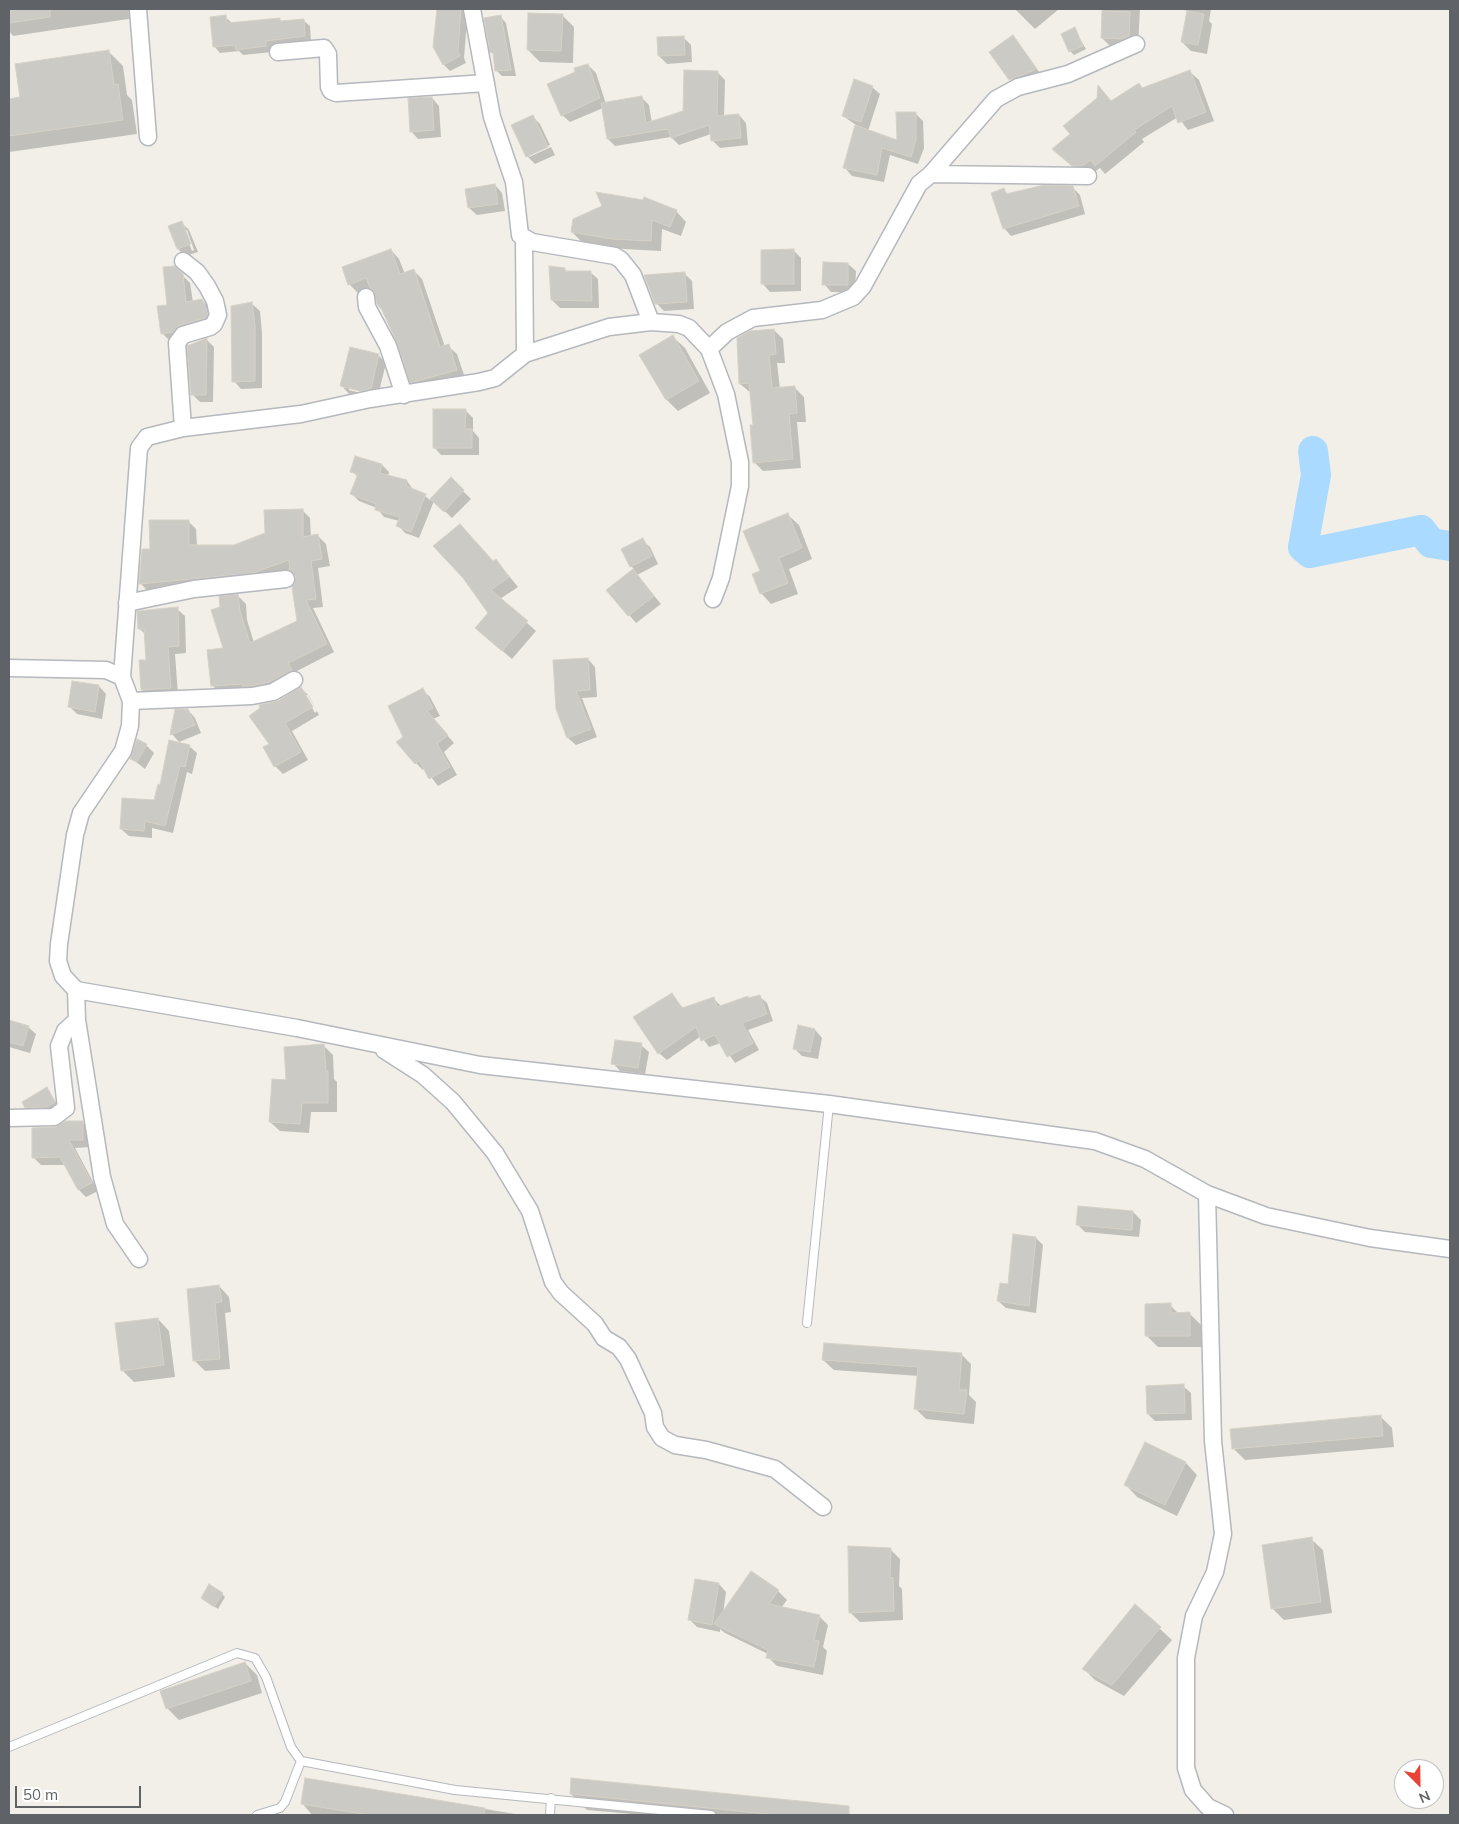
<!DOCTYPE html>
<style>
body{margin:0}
#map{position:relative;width:1459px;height:1824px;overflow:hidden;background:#f1efe8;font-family:Mulish,sans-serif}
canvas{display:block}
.frame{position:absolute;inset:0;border:10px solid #5f6368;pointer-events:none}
.north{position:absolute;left:1394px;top:1759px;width:50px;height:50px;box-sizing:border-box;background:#fff;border:1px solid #bfc1c3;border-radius:50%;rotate:157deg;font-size:14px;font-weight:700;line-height:20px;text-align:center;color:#5f6368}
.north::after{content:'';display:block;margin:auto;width:18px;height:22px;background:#ea4335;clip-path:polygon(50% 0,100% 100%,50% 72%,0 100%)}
.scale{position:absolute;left:15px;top:1786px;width:126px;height:22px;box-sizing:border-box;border:2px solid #5f6368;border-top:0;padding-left:6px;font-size:15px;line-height:18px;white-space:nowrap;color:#5f6368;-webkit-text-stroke:4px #fff;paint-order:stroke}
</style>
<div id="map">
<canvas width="1459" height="1824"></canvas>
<div class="frame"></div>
<div class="north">N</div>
<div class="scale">50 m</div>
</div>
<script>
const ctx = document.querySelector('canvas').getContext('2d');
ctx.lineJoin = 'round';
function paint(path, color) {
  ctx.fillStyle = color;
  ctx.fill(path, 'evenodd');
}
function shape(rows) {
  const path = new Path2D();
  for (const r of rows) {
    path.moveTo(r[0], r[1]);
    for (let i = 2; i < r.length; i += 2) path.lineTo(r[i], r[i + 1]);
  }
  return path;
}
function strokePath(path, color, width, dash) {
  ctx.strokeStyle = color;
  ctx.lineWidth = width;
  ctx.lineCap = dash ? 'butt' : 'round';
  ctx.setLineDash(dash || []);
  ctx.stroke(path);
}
const shadow = shape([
 [9,9,143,9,142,17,13,36,9,31],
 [438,9,468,9,464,58,466,63,450,71,444,65,434,47],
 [1015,9,1059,9,1035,29],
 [1103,9,1140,9,1138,46,1111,47,1102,38],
 [1180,9,1211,9,1209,21,1212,24,1207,54,1191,51,1182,42,1188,11],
 [562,15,574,27,573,63,540,62,528,50],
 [500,16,506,23,516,76,502,76,496,70,495,56,491,52],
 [225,17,232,23,279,19,282,22,303,20,310,26,311,42,272,47,272,52,243,55,239,51,220,53,214,46],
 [1074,29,1086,49,1074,55,1070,51],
 [683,37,691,45,692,62,667,64,659,56],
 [1013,37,1043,77,1018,87,991,52],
 [108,51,123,66,127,95,132,100,137,134,9,152,9,100,22,98],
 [588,65,596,73,606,104,642,98,649,105,652,123,684,112,717,72,725,80,724,117,739,115,746,123,748,145,720,148,712,140,711,134,679,145,671,137,615,146,608,139,603,108,570,122,562,115,577,72],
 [1190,72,1199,80,1214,121,1188,130,1178,117,1142,139,1144,142,1105,174,1100,168,1091,174,1082,174,1054,149,1112,102],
 [872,87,880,94,868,131,898,142,915,113,923,121,924,148,918,164,890,155,884,182,852,176,845,168,856,125,843,116],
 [432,98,439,106,441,137,418,139,411,131],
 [533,117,540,124,550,145,529,154,529,157,551,147,555,155,535,164,527,156],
 [495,185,502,193,505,211,477,215,469,208],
 [1072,187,1080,195,1085,214,1011,236,1004,228,1004,190,1008,194],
 [604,207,676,211,686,222,681,236,662,229,661,251,624,249,582,242,572,232],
 [182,223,189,230,198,252,185,256,178,249,170,227],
 [184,230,187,230,194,250,192,251],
 [391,250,399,259,405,274,414,271,422,279,445,347,448,346,457,354,465,378,420,391,412,382,399,342,376,292,371,288,358,293,349,284],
 [793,250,801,258,801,291,770,292,763,284],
 [848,264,856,271,855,292,831,292,824,284],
 [174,267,190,283,193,302,202,300,210,308,215,322,170,341,162,333],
 [564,269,568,273,590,272,598,279,599,308,560,308,552,300],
 [684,273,692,281,694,309,664,311,656,303],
 [252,304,260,311,262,333,262,388,241,389,234,381],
 [774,330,783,339,785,363,777,363,780,389,794,387,804,397,806,422,797,422,801,468,763,471,754,462,754,426,751,393,740,384],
 [673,337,685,348,710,393,678,411,667,400,641,355],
 [207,340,214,347,213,402,200,402,192,394,189,347],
 [378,355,386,363,378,396,368,398,349,394,342,386],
 [349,387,366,391,365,394,349,390],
 [465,410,473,418,473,431,479,438,479,455,441,455,434,447],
 [382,465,389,472,388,476,407,481,414,491,425,496,430,500,451,479,471,499,452,518,434,501,419,538,405,533,398,525,399,521,384,517,377,508,359,501,352,494,358,477,352,471],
 [302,510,310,518,311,537,318,536,326,544,330,566,318,568,323,607,313,608,334,652,295,672,299,679,278,690,220,693,212,685,225,649,238,596,246,604,247,620,254,643,298,622,297,577,291,569,261,580,148,591,140,583,151,550,188,521,196,529,197,546,234,546,266,533],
 [788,515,799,525,812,559,789,569,798,594,771,604,761,593,761,572],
 [642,540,650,547,658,564,637,575,661,604,636,623,608,590,634,569,631,566],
 [496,560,518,587,500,599,536,631,512,659,486,637,490,613,464,577],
 [177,609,185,616,186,653,175,654,178,695,149,697,142,690,147,661,146,635,140,629],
 [588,659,595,667,597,697,582,698,597,737,576,745,568,738,557,708],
 [73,682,99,686,106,694,102,719,77,714,69,706],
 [301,688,309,696,319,715,292,731,308,760,283,774,275,766,265,748,271,745,278,702],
 [305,695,308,695,317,711,315,713],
 [423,690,430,697,440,716,433,719,454,743,444,752,457,775,438,786,425,769,423,770,416,763,405,737],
 [188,710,195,718,201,733,179,742,172,734],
 [146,745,154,753,145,769,131,758],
 [189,746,197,753,192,774,187,772,173,833,152,828,152,838,129,836,121,829,155,801,161,786],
 [672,995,684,1009,714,999,721,1006,759,996,767,1003,773,1021,748,1030,759,1050,735,1063,721,1043,709,1047,701,1036,667,1060,659,1053],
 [9,1021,28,1027,36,1034,30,1053,9,1047],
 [799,1027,815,1030,822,1038,818,1059,802,1056,794,1048],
 [323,1045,333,1055,334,1079,337,1082,337,1112,311,1112,309,1133,280,1131,270,1122,288,1081],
 [641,1045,649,1052,645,1074,620,1071,613,1063],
 [46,1089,62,1110,34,1115,26,1107],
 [82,1122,90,1130,90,1147,75,1148,98,1191,86,1197,79,1190,65,1165,41,1165,33,1157,55,1128],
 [1133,1212,1141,1220,1139,1237,1085,1232,1077,1224],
 [1036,1238,1043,1245,1036,1313,1006,1308,998,1301],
 [219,1286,229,1297,231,1312,225,1313,230,1369,205,1371,194,1360],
 [1170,1305,1179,1314,1190,1314,1201,1325,1202,1347,1158,1347,1146,1335],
 [158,1319,169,1331,175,1377,134,1382,122,1370],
 [961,1354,971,1364,969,1395,976,1402,974,1424,926,1419,916,1409,919,1376,834,1370,823,1360],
 [1183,1386,1191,1393,1192,1420,1155,1421,1148,1414],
 [1381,1417,1392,1428,1394,1447,1245,1460,1233,1448],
 [1186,1463,1197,1475,1177,1516,1137,1497,1126,1485],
 [1311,1539,1323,1550,1332,1613,1284,1620,1272,1608],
 [890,1549,900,1559,899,1586,902,1589,903,1620,860,1622,850,1612],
 [719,1584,726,1592,723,1614,778,1591,787,1600,781,1608,819,1616,828,1625,823,1647,827,1651,823,1675,777,1666,768,1657,768,1654,725,1633,720,1629,720,1632,697,1627,689,1619],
 [222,1594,225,1597,218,1609,202,1598],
 [1135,1606,1172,1640,1124,1696,1095,1680,1084,1669],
 [245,1663,257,1675,262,1693,179,1720,167,1708],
 [306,1779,521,1815,312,1815,302,1803],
 [571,1794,838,1806,848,1815,643,1815,587,1810]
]);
const river = shape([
 [1313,451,1316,475,1303,547,1310,553,1421,530,1431,543,1450,546]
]);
const building = shape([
 [9,9,50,9,50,17,9,23,9,9],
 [437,9,461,9,458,51,460,56,443,65,433,47,437,9],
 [1102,11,1130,12,1129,36,1123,39,1101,38,1102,11],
 [1187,11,1204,14,1198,45,1181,42,1187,11],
 [528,13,563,14,561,51,527,50,528,13],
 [226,15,227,23,280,18,280,21,304,19,305,36,266,41,266,46,236,50,235,45,213,47,210,17,226,15],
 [501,15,511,70,495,71,493,52,490,53,484,18,501,15],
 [1075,27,1083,46,1069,52,1061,34,1075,27],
 [1013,35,1037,69,1009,80,989,52,1013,35],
 [684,36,685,55,658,56,657,37,684,36],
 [109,50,114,85,118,84,123,120,9,136,9,99,20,97,15,64,109,50],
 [588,64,600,98,561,116,547,84,575,72,574,68,588,64],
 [684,70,718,71,717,116,739,114,741,138,711,141,709,125,671,138,668,129,607,139,601,103,642,96,646,123,683,111,684,70],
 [1190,70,1206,112,1178,123,1172,106,1134,130,1136,132,1095,166,1091,160,1082,166,1072,166,1052,149,1070,134,1063,126,1097,98,1098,85,1111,101,1139,83,1142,88,1190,70],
 [854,79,873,86,861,122,842,116,854,79],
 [432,97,434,130,410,132,408,98,432,97],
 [896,112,916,112,916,140,911,157,882,148,877,175,843,168,855,125,897,140,896,112],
 [533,115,548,147,526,157,511,125,533,115],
 [495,184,498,204,468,208,465,189,495,184],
 [1044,185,1073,186,1079,206,1003,229,991,193,1004,188,1006,194,1044,185],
 [596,192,643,200,644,197,677,210,670,227,652,220,651,241,612,239,571,232,573,219,602,206,596,192],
 [182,221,191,244,177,249,168,226,182,221],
 [391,249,400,274,414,269,440,347,449,344,457,370,410,383,397,343,382,310,377,304,374,292,370,288,366,278,348,285,342,267,391,249],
 [794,249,794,284,761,284,761,250,794,249],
 [823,262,848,263,848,285,822,285,823,262],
 [174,266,183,274,186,302,202,299,208,314,205,318,180,325,173,332,161,334,157,306,167,305,163,267,174,266],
 [549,266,565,268,565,271,591,271,592,301,551,300,549,266],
 [685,272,687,302,655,304,644,275,685,272],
 [252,302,255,325,255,381,232,382,231,306,252,302],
 [774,329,776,354,769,355,772,388,795,386,797,413,789,414,793,459,753,463,750,425,753,425,749,383,739,384,737,338,750,331,774,329],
 [673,335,699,381,666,400,639,355,673,335],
 [207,338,206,395,191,395,187,346,207,338],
 [350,347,379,354,371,389,360,391,340,386,350,347],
 [433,409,466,409,465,429,472,429,472,448,433,448,433,409],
 [355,456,382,464,380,473,407,480,406,486,426,494,411,532,396,526,400,517,375,510,376,504,350,494,358,474,350,472,355,456],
 [451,477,464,490,444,512,430,499,451,477],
 [303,509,303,537,318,534,322,559,311,561,316,599,306,600,327,644,288,663,292,670,269,682,251,686,242,686,242,684,211,686,207,650,223,648,211,610,220,607,219,596,238,594,240,611,250,643,297,621,292,587,296,577,290,570,289,560,253,573,139,584,142,549,150,549,149,520,189,520,189,545,234,545,265,533,264,510,303,509],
 [788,513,802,548,779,558,788,583,760,594,752,574,760,571,743,531,788,513],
 [460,524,493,561,496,559,509,577,491,590,528,621,502,651,475,628,488,613,463,578,433,546,460,524],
 [643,538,652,556,630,567,621,549,643,538],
 [633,569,654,596,628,616,606,590,633,569],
 [178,607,179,646,168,647,171,688,141,690,139,660,146,660,144,629,138,629,137,611,178,607],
 [588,658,590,690,576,691,591,729,567,738,556,709,553,660,588,658],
 [72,681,99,685,95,712,68,707,72,681],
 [301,687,313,707,285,723,301,752,274,767,263,747,269,744,249,716,260,708,259,705,278,701,301,687],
 [423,688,433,708,427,711,448,735,437,744,450,767,429,779,419,760,415,764,396,742,403,737,388,706,423,688],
 [175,709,188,709,195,725,170,735,175,709],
 [137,739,147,744,137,762,130,759,137,739],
 [169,740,190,745,185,767,180,766,165,826,145,821,144,831,120,829,122,798,154,800,158,784,160,785,169,740],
 [672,993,682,1008,714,997,717,1007,748,996,748,998,760,995,767,1014,742,1023,753,1043,727,1057,715,1035,701,1041,696,1027,658,1054,633,1017,672,993],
 [9,1020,29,1026,23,1046,9,1042,9,1020],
 [798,1025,815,1029,810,1052,793,1049,798,1025],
 [615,1040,642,1043,638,1068,611,1064,615,1040],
 [324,1044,326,1071,328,1071,328,1103,302,1103,300,1124,269,1122,272,1079,286,1080,284,1047,324,1044],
 [47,1087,55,1102,47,1107,25,1108,22,1102,47,1087],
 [65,1121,83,1121,83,1140,69,1140,92,1183,78,1190,60,1157,32,1158,32,1128,55,1127,65,1121],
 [1078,1206,1133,1211,1132,1230,1076,1225,1078,1206],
 [1013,1234,1036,1237,1029,1306,997,1301,1000,1283,1008,1284,1013,1234],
 [219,1285,222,1302,215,1303,220,1359,193,1361,187,1289,219,1285],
 [1171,1303,1171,1313,1190,1312,1190,1336,1145,1336,1145,1304,1171,1303],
 [158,1318,164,1365,121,1371,115,1323,158,1318],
 [824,1343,962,1353,959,1390,967,1390,964,1414,914,1409,918,1367,822,1360,824,1343],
 [1184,1384,1185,1413,1147,1414,1146,1386,1184,1384],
 [1381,1415,1383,1436,1232,1449,1230,1429,1381,1415],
 [1145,1442,1186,1462,1165,1505,1124,1485,1145,1442],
 [1312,1537,1321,1602,1271,1609,1262,1545,1312,1537],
 [848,1546,891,1548,890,1578,893,1577,894,1611,849,1613,848,1546],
 [751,1571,779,1590,769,1604,820,1615,814,1640,819,1641,814,1667,766,1658,768,1650,714,1624,751,1571],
 [695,1579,719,1583,712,1625,688,1620,695,1579],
 [209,1584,223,1593,214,1607,201,1598,209,1584],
 [1135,1604,1161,1627,1112,1685,1082,1669,1135,1604],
 [245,1662,251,1681,166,1709,160,1691,245,1662],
 [305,1778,485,1808,484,1815,369,1815,301,1804,305,1778],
 [571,1778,849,1806,849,1815,777,1815,570,1794,571,1778]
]);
const service = shape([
 [807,1323,829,1104],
 [9,1747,237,1653,255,1658,266,1677,291,1747,301,1761,455,1790,711,1815],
 [257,1815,280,1808,285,1802,301,1761],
 [550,1815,551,1798]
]);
const minor = shape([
 [138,9,148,137],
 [472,9,492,117,514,182,520,235,532,242,615,256,621,260,633,275,651,322],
 [278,52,324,48,328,54,329,87,331,91,336,93,486,83],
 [931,174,996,99,1018,87,1068,74,1136,44],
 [524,239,525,354],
 [366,297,367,307,388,346,404,395],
 [709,349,727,332,753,318,822,310,853,297,863,286,919,184,931,174,1088,176],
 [183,428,177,343,183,335,210,327,214,324,218,315,215,301,207,286,197,272,183,261],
 [713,599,721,578,740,486,740,462,726,394,709,349,689,328,679,324,651,322,609,327,525,354,495,378,479,382,370,399,301,414,183,428,147,437,139,448,122,677,131,701,130,726,123,751,81,813,75,835,59,944,58,961,63,976,76,990,297,1028,480,1065,829,1104,1095,1141,1145,1159,1207,1194,1266,1216,1370,1238,1450,1249],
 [127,603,194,589,286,579],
 [9,668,106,670,122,677],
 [131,701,252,696,273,692,294,680],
 [76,990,77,1020,102,1177,115,1224,139,1259],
 [384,1050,423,1075,453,1102,495,1153,530,1211,553,1282,561,1293,595,1324,604,1338,619,1347,628,1359,653,1413,655,1427,662,1438,675,1445,706,1450,775,1469,823,1507],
 [9,1118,54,1117,66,1108,59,1046,65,1031,77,1020],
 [1207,1194,1213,1441,1223,1534,1215,1572,1194,1616,1186,1658,1186,1768,1193,1790,1208,1807,1225,1815]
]);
paint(shadow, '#0003');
strokePath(river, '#aadaff', 30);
paint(building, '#cccac5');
strokePath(building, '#d6d1c6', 1);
strokePath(service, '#b5b8bc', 10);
strokePath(minor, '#b5b8bc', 19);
strokePath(service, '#fff', 8);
strokePath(minor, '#fff', 16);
</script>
